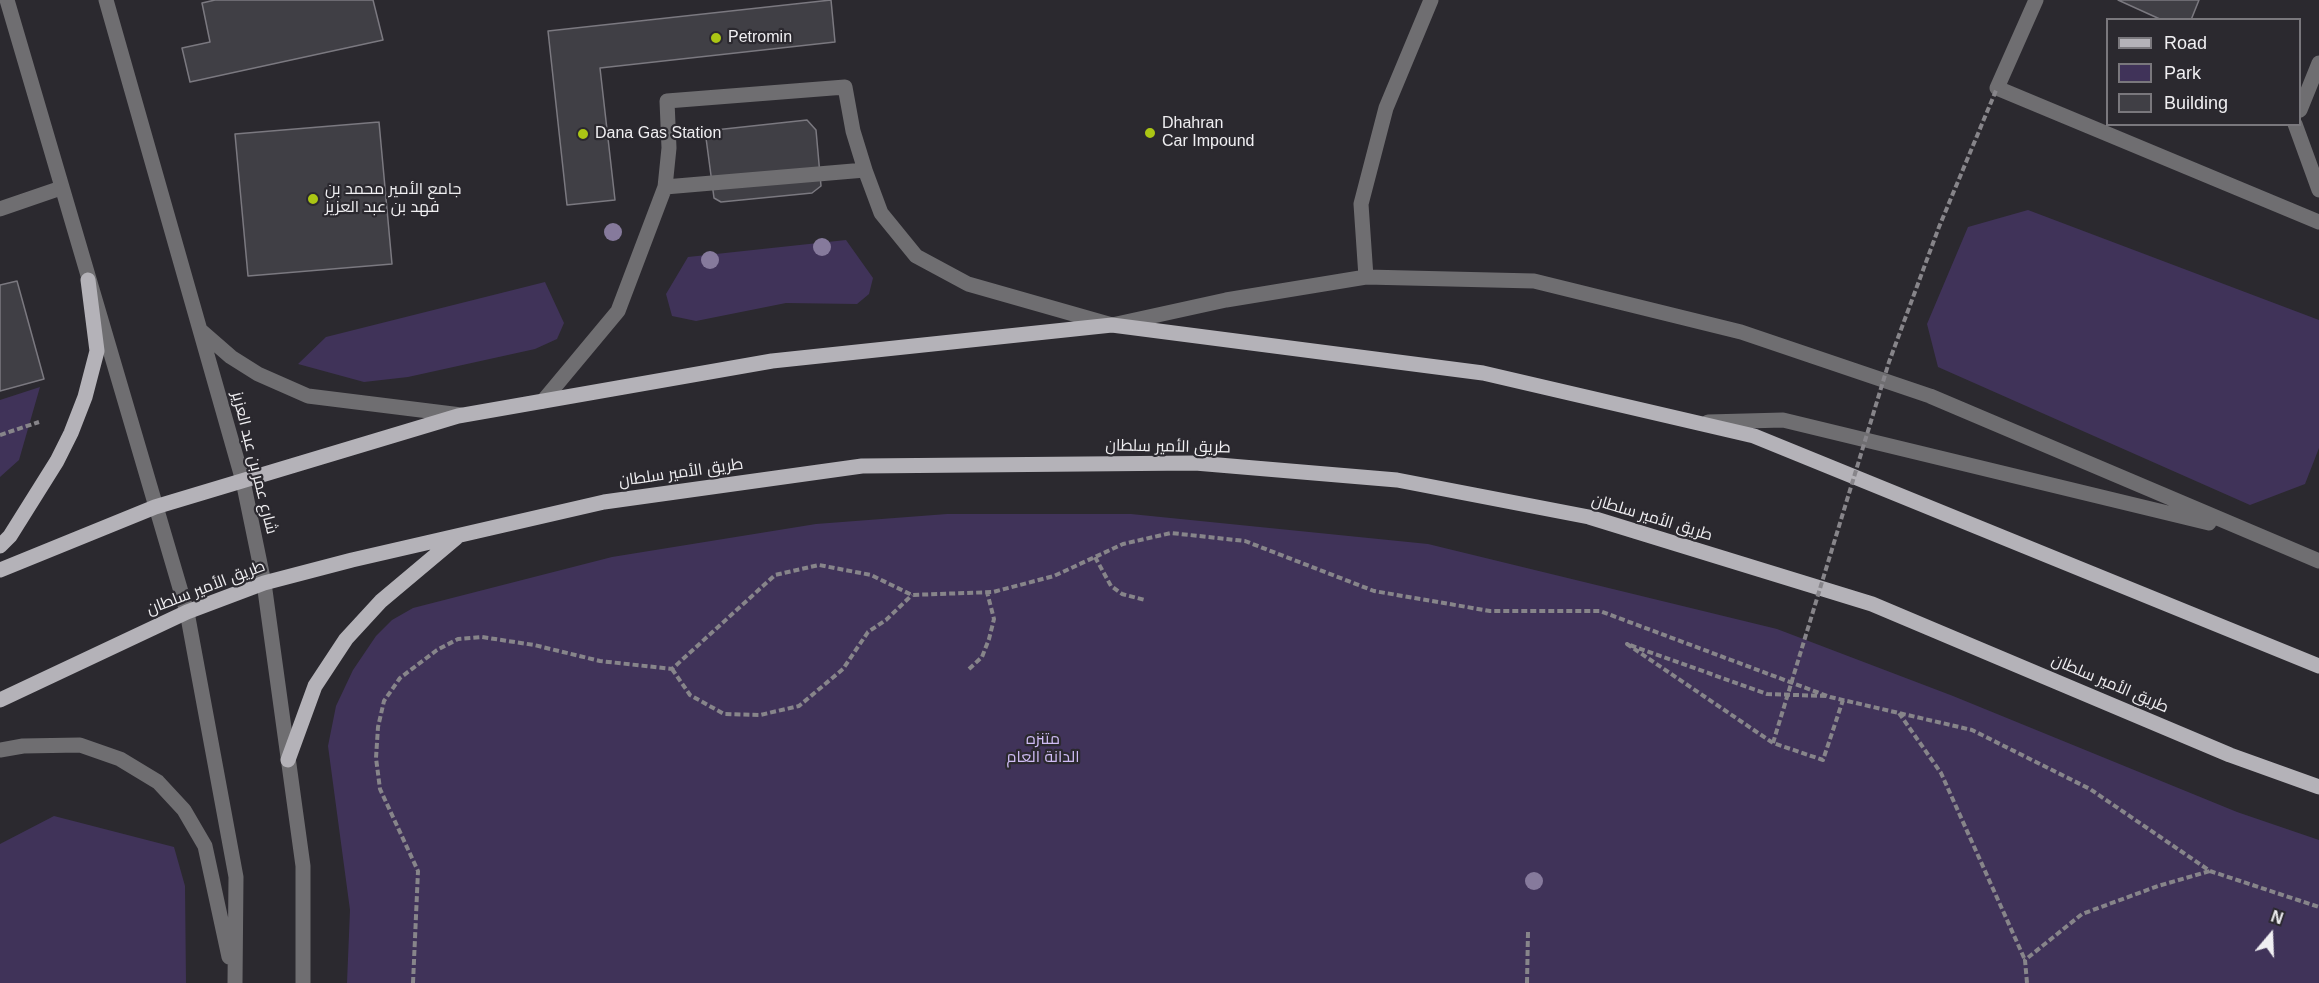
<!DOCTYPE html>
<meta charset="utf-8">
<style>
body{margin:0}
#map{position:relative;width:2319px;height:983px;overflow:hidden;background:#2b292f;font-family:Helvetica,sans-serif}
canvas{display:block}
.legend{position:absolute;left:2106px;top:18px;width:195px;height:108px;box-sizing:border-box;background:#2b292f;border:2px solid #7a787d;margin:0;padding:8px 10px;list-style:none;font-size:18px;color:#f0eff2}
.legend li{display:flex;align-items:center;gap:12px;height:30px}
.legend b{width:30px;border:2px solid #7a787d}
.north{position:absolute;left:2241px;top:905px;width:60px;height:60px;-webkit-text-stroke:4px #2b292f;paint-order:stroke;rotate:19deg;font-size:16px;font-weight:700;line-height:24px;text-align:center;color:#f0eff2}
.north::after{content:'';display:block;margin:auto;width:21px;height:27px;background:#f0eff2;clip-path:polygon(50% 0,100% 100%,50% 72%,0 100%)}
</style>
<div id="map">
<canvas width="2319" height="983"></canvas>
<ul class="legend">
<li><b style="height:8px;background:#b4b2b8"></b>Road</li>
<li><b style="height:16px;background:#403359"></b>Park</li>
<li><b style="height:16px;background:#403f45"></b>Building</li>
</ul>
<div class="north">N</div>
</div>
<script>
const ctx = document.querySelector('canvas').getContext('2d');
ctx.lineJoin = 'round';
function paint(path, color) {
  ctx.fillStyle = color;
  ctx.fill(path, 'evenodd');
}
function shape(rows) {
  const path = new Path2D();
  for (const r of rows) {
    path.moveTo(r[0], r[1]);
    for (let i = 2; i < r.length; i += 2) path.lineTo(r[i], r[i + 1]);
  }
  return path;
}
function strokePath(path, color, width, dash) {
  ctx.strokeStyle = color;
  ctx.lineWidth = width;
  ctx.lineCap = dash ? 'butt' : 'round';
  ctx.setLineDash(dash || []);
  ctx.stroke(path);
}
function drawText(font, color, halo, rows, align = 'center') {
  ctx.font = font + ' Helvetica,Cairo,sans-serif';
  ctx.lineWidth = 4.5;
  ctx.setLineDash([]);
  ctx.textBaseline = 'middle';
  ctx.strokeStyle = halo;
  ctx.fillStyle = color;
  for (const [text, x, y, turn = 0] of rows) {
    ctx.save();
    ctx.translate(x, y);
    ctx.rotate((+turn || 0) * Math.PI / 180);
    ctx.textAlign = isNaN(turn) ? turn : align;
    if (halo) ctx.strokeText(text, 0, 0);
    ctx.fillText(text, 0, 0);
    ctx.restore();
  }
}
const green = shape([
 [2028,210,2319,320,2319,448,2305,484,2250,505,1938,367,1927,324,1968,227],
 [846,240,873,278,869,294,857,304,786,303,696,321,672,316,666,294,688,257],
 [545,282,564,323,557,339,535,349,408,377,364,382,298,364,326,337],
 [40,387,19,460,0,477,0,400],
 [947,514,1131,514,1428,544,1777,629,1953,696,2237,812,2319,840,2319,983,347,983,350,910,328,746,336,706,353,670,376,636,392,620,413,608,612,557,816,524],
 [54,816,174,847,185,886,186,983,0,983,0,844]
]);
const building = shape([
 [215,0,373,0,383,40,190,82,182,48,210,42,202,3,215,0],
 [831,0,835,42,600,68,615,200,567,205,548,31,831,0],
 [2118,0,2199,0,2191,20,2162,20,2118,0],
 [807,120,816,130,821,186,812,193,721,202,714,198,706,138,715,130,807,120],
 [379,122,392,264,248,276,235,134,379,122],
 [17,281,44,379,0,391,0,285,17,281]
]);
const path = shape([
 [0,435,39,422],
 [1095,557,1111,586,1122,594,1145,600],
 [672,669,690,695,724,714,760,715,799,706,843,669,868,632,886,620,912,595],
 [969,669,982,657,989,639,994,619,987,592],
 [1826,696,1767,694,1627,644,1773,743,1823,760,1843,700],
 [1899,713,1941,773,2025,960],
 [413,983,418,871,380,789,376,758,378,727,384,701,400,678,437,650,458,639,482,637,534,645,600,661,672,669,775,575,819,565,871,575,912,595,993,592,1054,576,1123,544,1171,533,1245,541,1374,591,1490,611,1600,611,1830,697,1972,730,2090,789,2210,871,2319,907],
 [1527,983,1528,932],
 [2027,983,2025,960,2082,914,2158,886,2210,871]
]);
const minor = shape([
 [7,0,187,612,236,877,235,983],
 [106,0,243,481,264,583,303,866,303,983],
 [2036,0,1997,88,2319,222],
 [2300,110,2319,63],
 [2295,124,2319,190],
 [665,187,669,148,667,101,845,87,853,131,865,170],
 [0,209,61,188],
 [1366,277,1361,204,1386,108,1431,0],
 [200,330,231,357,258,374,308,396,461,415],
 [543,401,618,311,665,187,865,170,881,213,916,256,968,284,1112,325,1226,300,1366,277,1534,281,1741,332,1930,396,2319,561],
 [1708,422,1783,420,2209,523],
 [0,750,23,746,80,745,120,759,158,782,184,810,205,846,229,957]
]);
const major = shape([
 [0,546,10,536,57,461,71,433,85,397,97,351,88,280],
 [0,570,155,507,458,416,772,361,1112,325,1483,373,1754,436,2319,666],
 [0,700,187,612,264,583,352,560,604,502,862,466,1195,463,1397,480,1589,517,1872,604,2230,755,2319,787],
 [288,760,315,686,346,639,381,601,456,538]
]);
const pathBridge = shape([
 [1773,743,1889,362,1939,227,1997,88]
]);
const trees = [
 [613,232],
 [822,247],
 [710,260],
 [1534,881]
];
const markers = [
 [716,38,6,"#abc614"],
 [1150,133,6,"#abc614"],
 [583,134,6,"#abc614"],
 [313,199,6,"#abc614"]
];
const poiNames = [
 ["Petromin",728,38],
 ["Dhahran",1162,124],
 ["Car Impound",1162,142],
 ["Dana Gas Station",595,134],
 ["جامع الأمير محمد بن",325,190],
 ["فهد بن عبد العزيز",325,208]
];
const streetNames = [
 ["طريق الأمير سلطان",1168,447,1],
 ["شارع عمر بن عبد العزيز",254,463,76],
 ["طريق الأمير سلطان",681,473,-8],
 ["طريق الأمير سلطان",1652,518,17],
 ["طريق الأمير سلطان",206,588,-21],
 ["طريق الأمير سلطان",2110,684,23]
];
const parkNames = [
 ["متنزه",1043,740],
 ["الدانة العام",1043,758]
];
paint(green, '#403359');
paint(building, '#403f45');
strokePath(building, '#7b7980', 1.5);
strokePath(path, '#87858a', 4, [6, 3]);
strokePath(minor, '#6f6e71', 15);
strokePath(major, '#b4b2b8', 15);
strokePath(pathBridge, '#87858a', 4, [6, 3]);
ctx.fillStyle = '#867a9c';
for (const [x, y] of trees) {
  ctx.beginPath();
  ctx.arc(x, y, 9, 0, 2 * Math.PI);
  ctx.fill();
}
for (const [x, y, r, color] of markers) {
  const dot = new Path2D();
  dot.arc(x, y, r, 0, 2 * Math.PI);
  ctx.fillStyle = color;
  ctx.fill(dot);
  strokePath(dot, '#2b292f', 2);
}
drawText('16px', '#f0eff2', '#2b292f', poiNames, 'left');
drawText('16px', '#f0eff2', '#2b292f', streetNames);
drawText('16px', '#d0bdf6', '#2b292f', parkNames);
</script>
